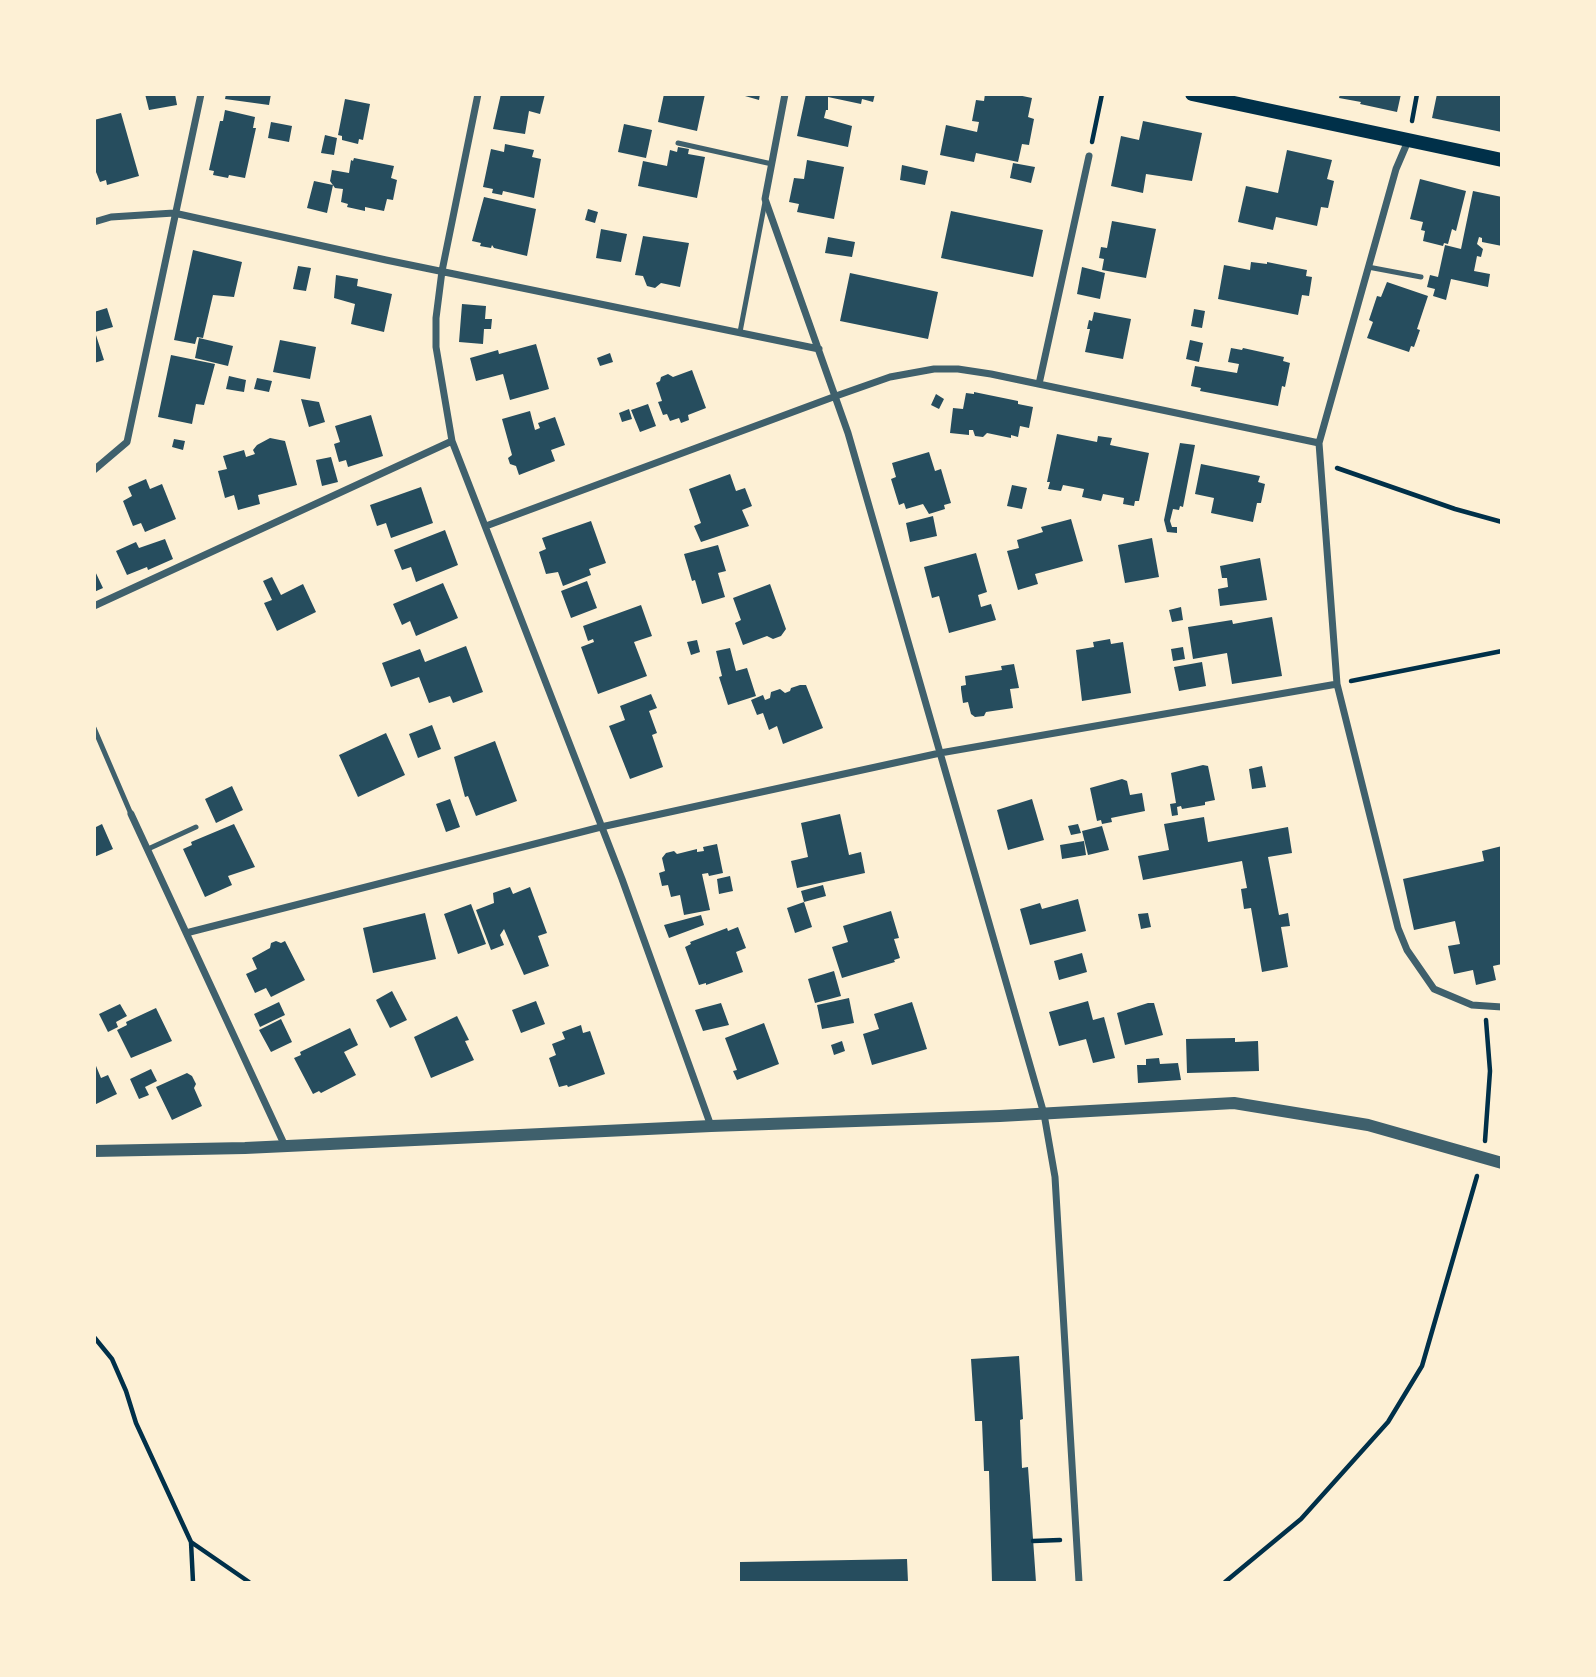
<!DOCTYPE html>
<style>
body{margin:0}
#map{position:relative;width:1596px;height:1677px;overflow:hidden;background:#fdf0d5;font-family:"PT Sans",sans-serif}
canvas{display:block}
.frame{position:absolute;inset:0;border:96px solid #fdf0d5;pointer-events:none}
</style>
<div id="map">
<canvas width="1596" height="1677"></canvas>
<div class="frame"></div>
</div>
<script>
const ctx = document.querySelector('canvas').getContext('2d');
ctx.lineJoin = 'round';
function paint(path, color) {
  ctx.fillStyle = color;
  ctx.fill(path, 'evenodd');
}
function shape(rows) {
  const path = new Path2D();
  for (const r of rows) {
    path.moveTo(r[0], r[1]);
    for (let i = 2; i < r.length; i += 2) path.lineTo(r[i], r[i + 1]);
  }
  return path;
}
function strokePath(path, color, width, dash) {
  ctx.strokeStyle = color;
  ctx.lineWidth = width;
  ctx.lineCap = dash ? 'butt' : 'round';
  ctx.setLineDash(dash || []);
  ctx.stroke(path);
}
const building = shape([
 [145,94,175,94,177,105,149,110],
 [226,94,271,94,269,105,225,99],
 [501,94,545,94,540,114,529,111,525,134,493,129],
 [664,94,705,94,697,131,658,122],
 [738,94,760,94,759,100],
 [806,94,875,94,873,102,862,99,861,104,828,97,828,110,826,110,824,118,852,126,848,147,797,136],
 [985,94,1013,94,1032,98,1028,117,1034,119,1029,145,1022,144,1018,162,976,153,974,162,940,155,946,125,977,132,979,122,972,121,976,100,984,101],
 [1340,94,1401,94,1397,112,1360,104,1361,102,1339,98],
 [1437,94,1502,94,1502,132,1432,118],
 [345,99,370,104,363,140,359,139,358,144,342,140,342,136,338,135],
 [225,110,255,117,253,128,256,128,245,178,229,175,228,178,213,175,214,171,209,170,220,121,223,121],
 [121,113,139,176,107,185,106,180,100,182,94,167,94,120],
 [1143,121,1202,133,1192,181,1146,174,1143,193,1111,186,1121,136,1139,140],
 [271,122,292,126,289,142,268,138],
 [624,124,652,130,646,158,618,152],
 [325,135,337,138,334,155,321,153],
 [505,144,534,150,532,157,541,159,534,198,503,191,502,195,492,193,493,189,483,187,491,149,504,152],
 [678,147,689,149,688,154,705,157,697,198,638,186,643,161,667,166,670,150,677,152],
 [1287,150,1332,160,1327,179,1334,181,1328,208,1321,207,1317,226,1276,217,1273,230,1238,222,1246,186,1278,193],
 [354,158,394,166,391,178,397,180,393,200,387,199,384,211,365,207,365,211,347,207,348,204,341,202,343,189,335,188,330,181,332,170,349,173,351,160,353,161],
 [807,160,844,167,834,219,797,212,799,204,789,202,794,178,804,179],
 [1013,163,1035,167,1031,183,1010,178],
 [902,165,928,171,925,185,900,180],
 [1420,179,1466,191,1456,231,1452,229,1448,244,1444,243,1443,246,1423,241,1425,231,1421,230,1423,222,1410,219],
 [314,181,333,185,327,213,307,208],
 [1473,191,1502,197,1502,246,1482,242,1482,238,1479,237,1477,244,1483,249,1481,257,1477,256,1474,271,1490,274,1488,287,1451,279,1446,300,1433,296,1435,289,1427,287,1430,275,1438,277,1445,245,1461,249],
 [484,197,536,209,527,256,494,248,492,245,491,248,480,246,481,243,472,241],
 [588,209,598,212,595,223,585,220],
 [951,211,1043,230,1033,277,941,258],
 [1112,221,1156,229,1146,278,1102,270,1104,259,1099,258,1101,247,1107,248],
 [601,229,627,234,621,262,596,258],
 [643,236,689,243,680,287,661,283,655,288,647,286,643,276,635,275],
 [828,237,855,242,852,257,825,253],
 [193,250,242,262,234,297,213,295,203,338,197,337,195,344,174,340],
 [1251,262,1267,264,1267,262,1307,270,1306,276,1312,277,1309,296,1302,295,1298,315,1218,299,1224,265,1250,270],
 [298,266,311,268,306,291,293,289],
 [1082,267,1105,273,1100,299,1077,294],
 [850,273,938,292,928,339,840,321],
 [336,275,358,279,357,286,392,294,384,332,351,324,355,304,334,298],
 [1387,282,1428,296,1417,329,1420,330,1414,347,1411,346,1409,352,1367,338,1373,322,1369,320,1377,296,1381,297],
 [462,304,486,306,485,319,492,319,491,329,484,329,483,344,459,342],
 [107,308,113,327,95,332,104,360,94,363,94,312],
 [1194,309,1205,311,1202,328,1191,326],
 [1094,312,1131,319,1123,359,1085,352,1090,329,1087,329,1089,320,1092,321],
 [199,338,233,346,228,366,195,358],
 [280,340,316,347,310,379,273,372],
 [1190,340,1203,343,1199,362,1186,359],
 [536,344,549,389,510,400,503,374,476,381,470,358,498,350,499,354],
 [1231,348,1242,350,1243,348,1284,357,1283,361,1290,363,1285,387,1282,386,1278,406,1200,391,1201,388,1191,386,1195,366,1237,373,1239,364,1228,362],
 [610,353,613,362,600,366,597,358],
 [171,355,215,364,204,405,196,404,192,424,158,417],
 [692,370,706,408,688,415,689,420,681,423,679,418,670,421,667,414,663,415,658,402,662,401,656,383,660,381,661,377,668,374,673,377],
 [229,376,246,380,244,392,226,389],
 [257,378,272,381,269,392,254,389],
 [974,392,1018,401,1018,404,1033,407,1029,428,1020,426,1018,437,1011,435,1011,438,987,433,983,437,975,436,973,430,969,430,969,435,950,433,953,408,963,409,966,393,974,394],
 [936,394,944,399,939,409,931,405],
 [301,399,319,402,325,422,309,427],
 [648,404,656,426,640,432,631,410],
 [629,409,632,419,622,422,619,413],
 [530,411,535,430,540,428,538,423,555,417,565,445,551,450,555,461,519,475,516,466,510,464,508,458,512,455,502,419],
 [371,415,383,456,348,467,346,460,339,462,334,444,340,442,335,426],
 [1057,434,1097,442,1098,436,1112,438,1110,445,1149,453,1139,501,1135,501,1134,506,1123,504,1124,498,1103,494,1101,501,1082,497,1084,489,1063,485,1061,491,1048,489,1050,482,1047,482],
 [270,438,285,441,297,485,258,495,260,504,238,510,234,495,225,498,218,471,227,469,223,456,244,450,246,457,255,454,253,450,257,445],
 [174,439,185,441,183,450,172,447],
 [1180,443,1195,445,1183,507,1180,506,1179,510,1173,509,1170,521,1172,527,1177,527,1177,533,1167,532,1164,520],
 [929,452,935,471,941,469,951,503,944,505,945,509,929,514,923,504,906,509,904,503,899,505,891,479,896,477,892,463],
 [331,457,338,482,322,486,316,460],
 [1201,464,1260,476,1258,482,1265,484,1261,503,1257,503,1253,522,1211,513,1214,498,1195,494],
 [730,474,736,491,745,488,752,506,742,510,749,526,701,542,694,526,701,523,689,489],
 [146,479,150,489,162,484,176,519,145,532,141,523,133,526,123,501,132,496,128,487],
 [1012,485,1027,488,1022,509,1007,506],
 [421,487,433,523,391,538,386,523,377,526,370,505],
 [933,516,937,536,910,542,906,523],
 [1071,519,1083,561,1035,574,1038,584,1018,590,1007,551,1019,548,1017,540,1043,532,1041,527],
 [591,521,606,563,589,569,591,575,563,586,558,572,546,574,539,552,546,549,542,538],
 [445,530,458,565,416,582,411,567,402,570,394,550],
 [1152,538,1159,577,1125,583,1118,545],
 [165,539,173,559,148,570,147,567,127,575,116,551,136,542,139,548],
 [718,545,726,571,718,573,725,597,702,604,695,580,692,581,684,554],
 [976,553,987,592,978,595,981,607,991,604,996,620,949,633,939,596,932,598,924,567],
 [1260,558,1267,600,1220,606,1218,589,1228,587,1227,578,1222,578,1220,566],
 [94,569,103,588,94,592],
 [272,577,281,595,303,584,316,612,277,631,264,603,272,600,263,581],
 [587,581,597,608,571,618,561,591],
 [443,583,458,618,416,636,410,621,402,625,393,604],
 [770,584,786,629,781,636,773,639,767,636,743,645,735,623,741,620,733,598],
 [641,605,652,636,634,642,647,676,598,694,581,647,594,642,593,639,588,641,583,626],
 [1181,607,1183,620,1172,622,1169,610],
 [1272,617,1282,676,1232,684,1227,653,1193,659,1188,627,1232,620,1233,624],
 [1110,639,1111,644,1123,642,1131,693,1082,701,1076,650,1094,647,1093,642],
 [697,640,700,652,691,655,687,642],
 [466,646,483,692,453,703,450,696,429,703,419,677,391,687,382,663,420,649,425,662],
 [1183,647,1185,659,1173,661,1171,649],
 [730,648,736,671,747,668,756,696,728,705,719,677,722,676,716,651],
 [1202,662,1206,686,1179,691,1174,667],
 [1014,664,1019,688,1010,689,1013,708,986,712,984,716,975,717,971,714,968,702,963,703,961,689,961,686,966,685,965,676,1002,670,1001,666],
 [800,685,806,685,823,728,783,744,777,726,769,730,763,713,757,715,751,700,763,695,765,700,770,698,771,692,780,689,785,693,790,691,791,688],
 [651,694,657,708,649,711,657,733,652,735,663,767,630,779,609,726,625,720,620,706],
 [432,725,441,749,418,758,409,734],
 [386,733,405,775,358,797,339,755],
 [495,741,517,801,476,816,468,796,465,797,454,757],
 [1203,765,1208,766,1215,800,1205,802,1205,805,1182,809,1181,806,1177,807,1178,815,1172,816,1170,804,1176,803,1171,773],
 [1262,766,1266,787,1252,789,1249,769],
 [1122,779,1127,781,1130,795,1142,793,1145,811,1111,818,1112,822,1102,824,1101,820,1097,821,1090,788],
 [232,786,243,810,216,823,205,799],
 [450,799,460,827,446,832,436,804],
 [1032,799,1044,840,1008,850,997,810],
 [840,814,849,855,861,852,865,873,797,888,791,861,808,857,801,823],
 [1204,817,1208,842,1288,827,1292,853,1268,857,1279,915,1288,913,1290,926,1281,927,1288,967,1262,972,1251,908,1244,909,1241,889,1247,888,1242,861,1143,880,1138,856,1169,850,1164,824],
 [102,824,113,849,94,857,94,828],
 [234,824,255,867,228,876,232,885,205,897,183,849,192,845,191,842],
 [1078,824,1081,833,1071,835,1068,826],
 [1102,826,1109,850,1088,855,1082,831],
 [1084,841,1086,855,1062,859,1060,845],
 [717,844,723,873,709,876,708,873,702,874,710,910,684,915,680,895,671,897,668,885,662,886,659,873,665,871,662,858,666,853,674,851,677,854,697,849,697,852,704,851,703,847],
 [1502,846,1502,872,1500,872,1502,964,1493,966,1496,980,1476,985,1473,970,1454,974,1448,946,1460,944,1455,921,1414,930,1403,879,1484,861,1482,851],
 [730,876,733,891,719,894,717,879],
 [823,885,826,896,804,902,801,891],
 [510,887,513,894,530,887,547,933,538,936,549,966,524,975,504,929,500,935,504,945,491,950,476,910,494,903,493,893],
 [1078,899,1086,931,1030,945,1020,909,1040,903,1042,909],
 [804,902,812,927,795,933,787,908],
 [471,904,486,944,458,954,444,914],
 [891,911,899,938,894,939,900,958,894,960,895,962,842,978,832,947,848,942,843,926],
 [425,913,436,959,373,973,363,928],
 [1148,913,1151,927,1141,929,1138,914],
 [701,915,704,925,669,938,664,925],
 [738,927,746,948,736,952,743,972,706,985,706,983,699,985,685,947,691,944,690,942,727,928,728,931],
 [276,941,281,943,285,941,305,980,271,997,266,988,255,993,246,974,257,969,252,958,270,948,271,943],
 [1082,953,1087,972,1059,980,1054,961],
 [834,971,841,996,815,1003,808,979],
 [392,991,407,1020,390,1028,376,1000],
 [849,998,854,1023,822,1029,817,1005],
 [536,1001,545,1024,521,1033,512,1010],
 [1088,1001,1093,1020,1104,1017,1115,1058,1093,1063,1086,1039,1059,1046,1049,1012],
 [279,1002,285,1015,260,1027,254,1014],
 [912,1002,927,1049,872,1065,863,1034,879,1029,874,1014],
 [721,1003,729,1025,703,1031,695,1010],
 [1148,1003,1154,1003,1163,1035,1125,1045,1117,1013],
 [120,1004,127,1016,116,1022,118,1027,108,1032,99,1014],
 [156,1008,172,1041,131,1058,117,1030,127,1025,126,1022],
 [457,1016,469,1040,465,1041,474,1060,431,1078,414,1037],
 [281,1019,292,1042,271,1052,259,1030],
 [764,1023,779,1064,737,1080,733,1071,737,1070,725,1038],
 [581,1025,583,1033,590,1031,605,1074,568,1087,567,1085,559,1087,549,1058,556,1055,552,1044,565,1039,562,1032],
 [350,1028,358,1045,344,1052,356,1075,321,1093,319,1091,313,1094,294,1058,301,1055,300,1052],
 [1235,1038,1235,1042,1258,1041,1259,1071,1187,1073,1186,1039],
 [842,1041,845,1051,834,1055,831,1045],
 [1159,1058,1160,1064,1178,1063,1181,1080,1138,1083,1137,1065,1146,1065,1146,1059],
 [94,1061,101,1078,108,1075,117,1094,94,1105],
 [151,1069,157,1081,145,1087,149,1095,139,1099,130,1079],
 [187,1073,192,1076,196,1084,194,1088,202,1106,172,1120,156,1087],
 [1019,1356,1023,1419,1020,1420,1022,1468,1028,1467,1036,1582,992,1582,989,1471,984,1471,982,1421,975,1421,971,1359],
 [907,1559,908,1582,740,1582,740,1562]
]);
const path = shape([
 [1412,121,1417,94],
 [1092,142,1102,94],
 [1337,468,1455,509,1502,522],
 [1351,681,1502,651],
 [1485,1141,1490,1071,1486,1020],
 [94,1337,112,1359,126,1391,136,1423,191,1542,249,1582],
 [1033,1541,1060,1540],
 [191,1542,193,1582],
 [1225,1582,1301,1519,1388,1422,1422,1366,1477,1176]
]);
const service = shape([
 [678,143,772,164],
 [1368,267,1421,277],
 [740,332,765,202],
 [94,728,131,814],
 [148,849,196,827]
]);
const minor = shape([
 [478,94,442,271,436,318,436,347,452,441,622,879,711,1126],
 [785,94,765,199,848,433,1044,1114,1055,1177,1079,1582],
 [1408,141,1396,169,1319,443,1337,684,1398,928,1407,950,1434,989,1472,1005,1502,1007],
 [94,222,111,217,174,213,386,260,819,349],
 [1039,384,1089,156],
 [94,470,127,442,201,94],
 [486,526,836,396,890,377,934,369,958,369,991,374,1319,443],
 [94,606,452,441],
 [131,814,285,1146],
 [186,933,601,827,940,753,1337,684]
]);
const tertiary = shape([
 [94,1151,245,1148,711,1126,1000,1116,1234,1103,1368,1125,1502,1163]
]);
const secondary = shape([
 [1192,94,1502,160]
]);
paint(building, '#264d5e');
strokePath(path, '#003049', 4.5);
strokePath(service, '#3f606c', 5);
strokePath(minor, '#3f606c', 7);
strokePath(tertiary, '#3f606c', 12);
strokePath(secondary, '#003049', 14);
</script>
